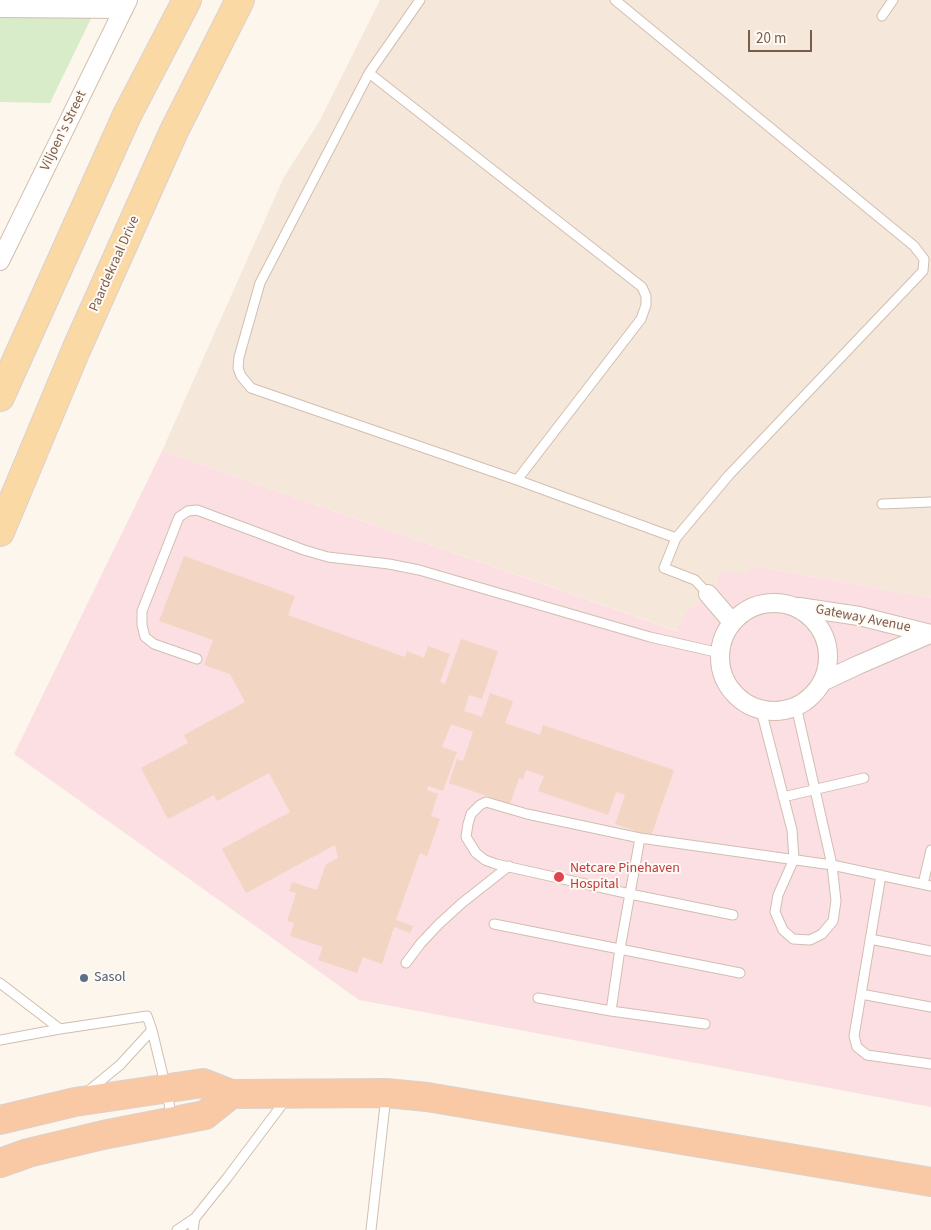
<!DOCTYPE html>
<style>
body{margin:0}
#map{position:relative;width:931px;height:1230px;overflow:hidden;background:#fdf6ec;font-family:"Source Sans 3",sans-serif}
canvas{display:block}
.scale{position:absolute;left:748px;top:30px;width:64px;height:22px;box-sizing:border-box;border:2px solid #7a5c4d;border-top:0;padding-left:6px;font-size:15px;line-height:18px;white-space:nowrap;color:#7a5c4d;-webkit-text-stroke:4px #fffaf3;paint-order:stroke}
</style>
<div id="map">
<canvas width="931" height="1230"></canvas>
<div class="scale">20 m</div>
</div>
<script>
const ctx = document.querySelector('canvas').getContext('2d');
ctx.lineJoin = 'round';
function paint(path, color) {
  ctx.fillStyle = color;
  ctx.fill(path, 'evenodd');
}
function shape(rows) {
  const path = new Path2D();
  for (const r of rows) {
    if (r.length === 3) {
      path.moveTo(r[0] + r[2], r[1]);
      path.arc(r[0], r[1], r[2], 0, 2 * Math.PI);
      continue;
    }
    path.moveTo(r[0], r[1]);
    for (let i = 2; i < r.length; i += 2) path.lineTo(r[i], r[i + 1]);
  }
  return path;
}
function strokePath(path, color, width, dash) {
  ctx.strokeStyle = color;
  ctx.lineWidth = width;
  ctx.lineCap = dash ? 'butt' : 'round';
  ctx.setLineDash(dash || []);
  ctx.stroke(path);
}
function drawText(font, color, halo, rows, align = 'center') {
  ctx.font = font + ' "Source Sans 3",sans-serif';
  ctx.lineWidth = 4;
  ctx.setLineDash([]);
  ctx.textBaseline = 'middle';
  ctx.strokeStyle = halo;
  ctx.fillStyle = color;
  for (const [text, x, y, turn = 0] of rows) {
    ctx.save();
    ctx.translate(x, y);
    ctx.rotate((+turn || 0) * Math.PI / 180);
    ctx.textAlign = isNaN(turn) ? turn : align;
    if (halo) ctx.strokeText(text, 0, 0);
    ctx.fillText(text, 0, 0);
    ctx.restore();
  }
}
const residential = shape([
 [380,0,931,0,931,598,752,566,745,574,716,587,685,613,678,631,162,451,284,177,319,122]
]);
const medical = shape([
 [162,451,677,631,685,613,716,587,719,571,744,574,752,566,931,598,931,1107,359,1000,14,754]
]);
const green = shape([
 [0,0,100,0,50,103,0,102]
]);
const building = shape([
 [184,556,295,596,288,615,405,657,407,651,424,658,428,646,450,654,440,682,445,684,461,639,498,651,482,699,469,695,464,711,482,717,490,693,513,701,505,723,540,735,543,725,674,770,651,836,615,824,625,795,616,792,608,815,538,791,544,776,526,770,523,779,519,778,510,804,449,783,457,759,463,761,473,732,451,724,442,747,457,752,443,791,428,786,427,790,438,794,431,816,440,819,427,856,420,853,396,920,413,926,410,933,394,927,382,964,363,957,357,973,318,960,323,947,290,936,294,923,287,921,296,893,289,891,292,882,317,890,326,864,338,858,335,845,246,893,222,849,290,812,269,773,217,801,214,795,168,819,141,768,188,743,184,735,245,702,230,674,204,665,213,640,159,621]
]);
const service = shape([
 [420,0,369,73,260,283,239,357,238,368,241,376,251,388,517,480,676,538],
 [615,0,914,246,924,259,923,271,729,475,676,538,664,568,695,580,708,594],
 [882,16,893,0],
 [369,73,642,287,646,296,646,305,641,319,517,480],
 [882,504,931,502],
 [197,659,154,644,145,637,142,625,142,611,179,517,188,511,197,510,304,550,328,557,389,564,419,570,650,637,720,653],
 [761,710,792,830,794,859,778,895,775,912,783,930,793,939,810,940,822,934,833,921,836,901,832,865,796,706],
 [783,797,864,778],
 [881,875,854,1036,857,1047,867,1055,931,1064],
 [923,884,931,850],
 [733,915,630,894,496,864,485,860,476,853,466,837,468,824,471,814,480,805,486,802,527,814,640,838,832,865,931,886],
 [494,924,740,973],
 [870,939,931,951],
 [406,963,421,943,439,924,462,903,509,866],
 [0,983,60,1029,147,1016,152,1030,166,1088,172,1119],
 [861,994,931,1007],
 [538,998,611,1011,705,1024],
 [611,1011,620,949,640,838],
 [0,1040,60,1029],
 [87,1092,120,1065,152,1030],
 [177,1230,195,1218],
 [193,1230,195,1218,227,1178,287,1098],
 [371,1230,386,1096]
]);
const minor = shape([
 [0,8,124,9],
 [0,261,128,0],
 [708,594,732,622],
 [774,657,54],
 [799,607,859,616,931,634],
 [822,682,858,665,930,634]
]);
const primary = shape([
 [0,397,127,115,187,0],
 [0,532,76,350,174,131,240,0]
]);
const trunk = shape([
 [0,1120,75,1102,203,1083,231,1094,386,1093,427,1097,931,1182],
 [0,1163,28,1153,103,1135,205,1115,231,1094]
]);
const markers = [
 [559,877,6,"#e0444e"],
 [84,978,5,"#5c6f8a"]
];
const streetNames = [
 ["Viljoen's Street",64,131,-64],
 ["Paardekraal Drive",115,264,-66],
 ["Gateway Avenue",863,619,11]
];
const healthNames = [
 ["Netcare Pinehaven",570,869],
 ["Hospital",570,885]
];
const serviceNames = [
 ["Sasol",94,978]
];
paint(residential, '#f5e8da');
paint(medical, '#fbdfe3');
paint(green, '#d8ecc9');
paint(building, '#f3d5c3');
strokePath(service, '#d1beb0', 11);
strokePath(minor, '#d1beb0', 20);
strokePath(primary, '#dad1cd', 30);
strokePath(trunk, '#dad1cd', 30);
strokePath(service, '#fff', 9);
strokePath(minor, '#fff', 18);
strokePath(primary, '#fbd9a5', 28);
strokePath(trunk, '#f9c8a4', 28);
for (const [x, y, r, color] of markers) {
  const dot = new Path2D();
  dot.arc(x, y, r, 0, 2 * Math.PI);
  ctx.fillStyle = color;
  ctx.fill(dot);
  strokePath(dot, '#fffaf3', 2);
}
drawText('14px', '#7a5c4d', '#fffaf3', streetNames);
drawText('14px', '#be3a42', '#fffaf3', healthNames, 'left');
drawText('14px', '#4e5e75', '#fffaf3', serviceNames, 'left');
</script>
